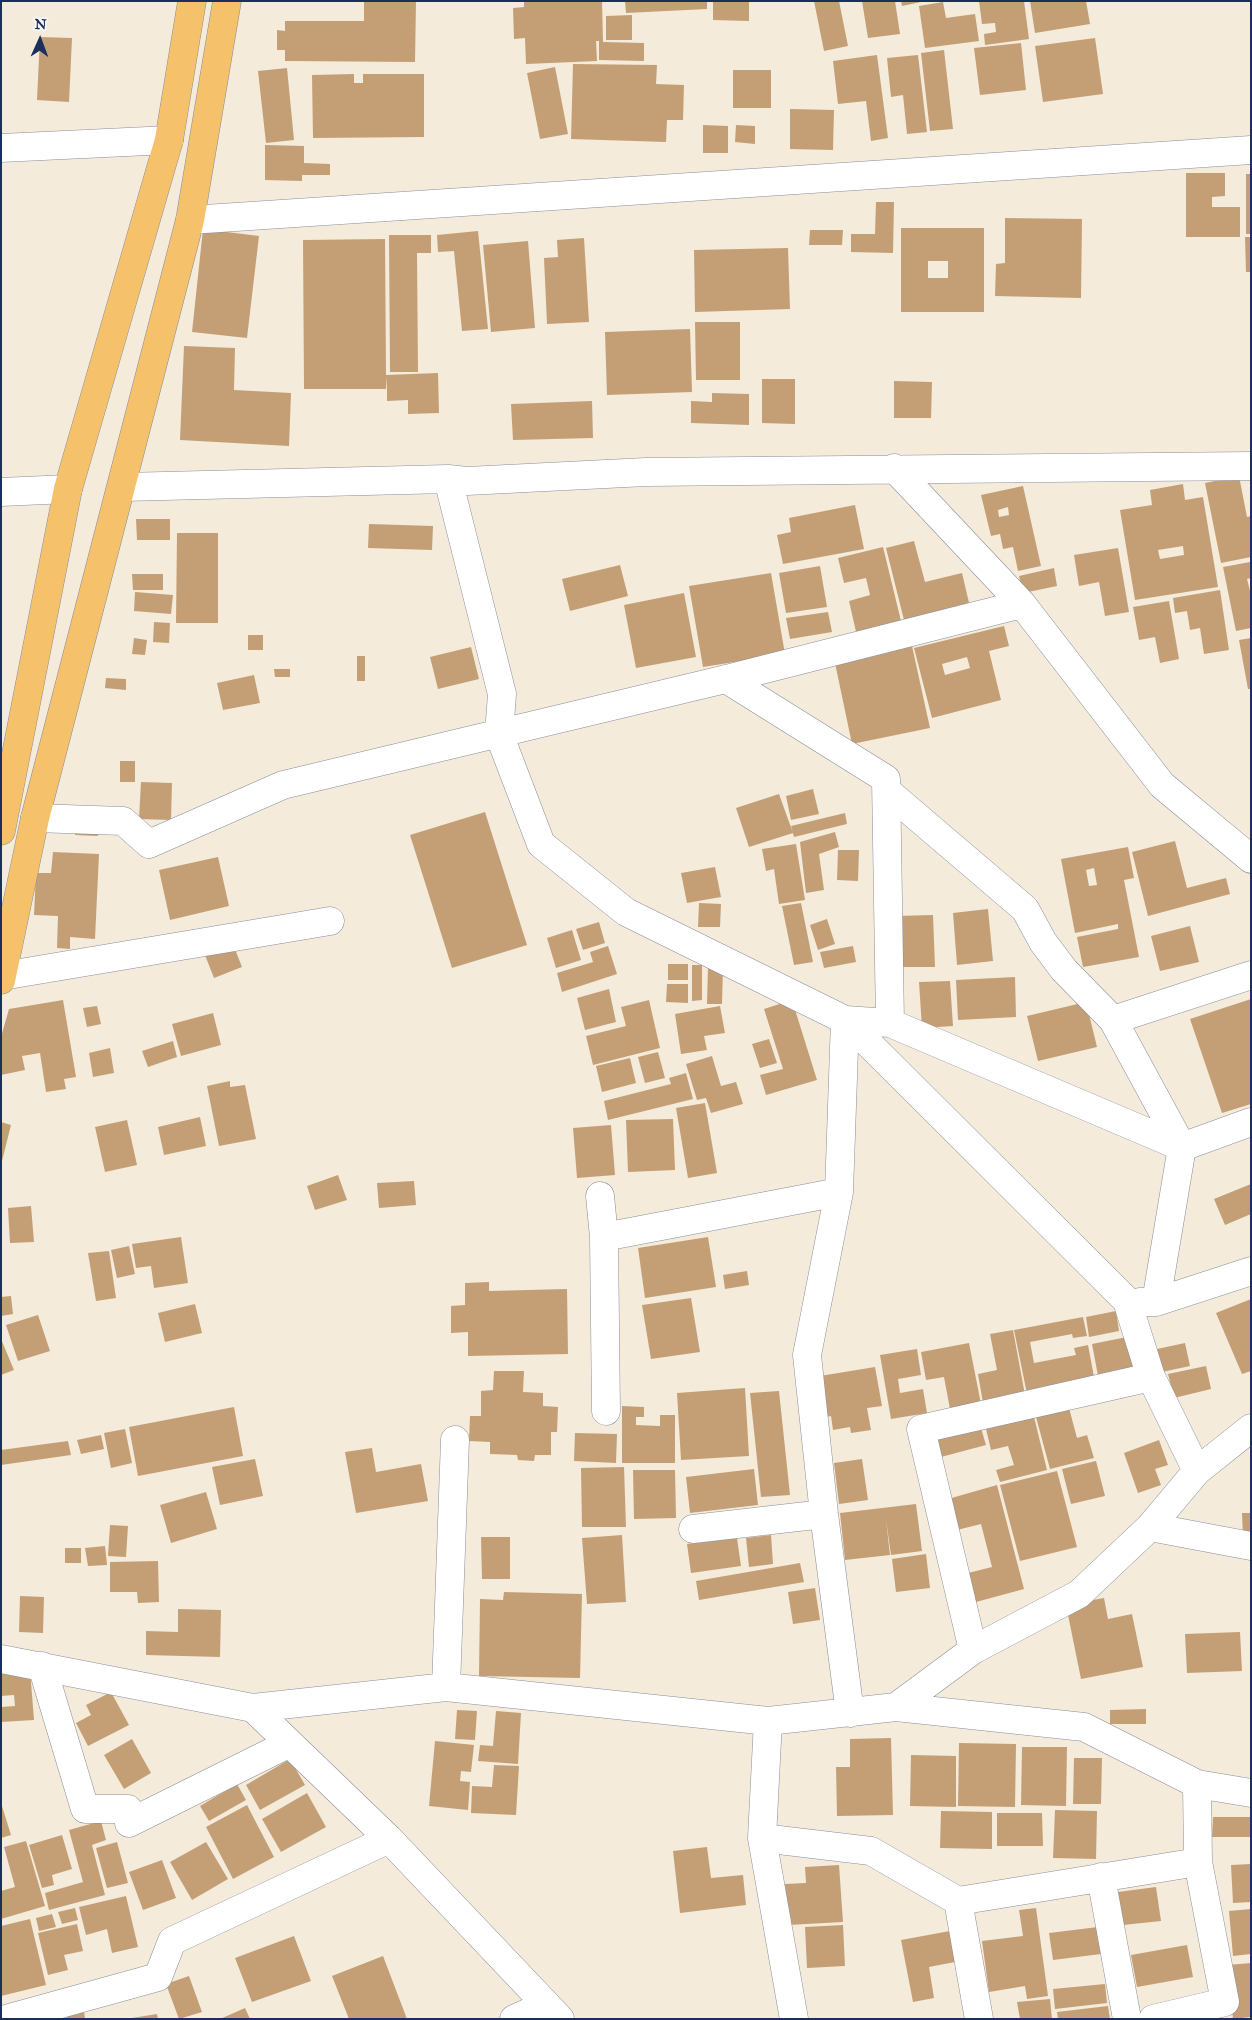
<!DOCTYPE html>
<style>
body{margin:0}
#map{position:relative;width:1252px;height:2020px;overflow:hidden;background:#f4ebdb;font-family:"IM FELL Great Primer",serif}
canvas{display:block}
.frame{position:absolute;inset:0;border:2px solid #1b2f5e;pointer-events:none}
.north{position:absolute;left:15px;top:15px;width:50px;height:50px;-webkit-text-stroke:4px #f6f6f2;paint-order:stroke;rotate:2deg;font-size:14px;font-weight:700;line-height:20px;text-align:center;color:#1b2f5e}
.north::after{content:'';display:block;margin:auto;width:18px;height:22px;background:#1b2f5e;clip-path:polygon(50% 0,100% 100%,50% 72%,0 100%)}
</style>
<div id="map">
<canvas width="1252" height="2020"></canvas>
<div class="frame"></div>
<div class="north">N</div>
</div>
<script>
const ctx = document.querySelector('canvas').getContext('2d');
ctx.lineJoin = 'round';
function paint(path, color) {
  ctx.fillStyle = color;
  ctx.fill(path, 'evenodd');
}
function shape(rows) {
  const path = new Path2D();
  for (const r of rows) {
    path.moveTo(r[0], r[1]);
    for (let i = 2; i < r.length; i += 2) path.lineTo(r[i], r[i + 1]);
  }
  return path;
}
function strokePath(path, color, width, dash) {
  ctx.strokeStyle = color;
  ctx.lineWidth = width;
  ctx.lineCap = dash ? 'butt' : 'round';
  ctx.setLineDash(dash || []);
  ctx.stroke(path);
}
const building = shape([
 [364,1,416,1,415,62,285,61,285,50,277,50,277,30,285,31,285,21,364,21],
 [524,1,602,1,603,42,644,43,644,61,599,60,599,41,596,41,597,61,526,64,525,38,514,39,513,8,524,7],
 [625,1,707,1,707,9,626,13],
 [713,1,749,2,749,21,713,20],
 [814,1,839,1,848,46,824,51],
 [862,1,895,1,900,34,868,38],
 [901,1,921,1,921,2,902,6],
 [979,1,1024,1,1029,39,985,45,984,34,996,32,995,23,982,24],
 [1030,1,1086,1,1090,24,1035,33],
 [943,2,946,18,975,14,979,41,925,48,919,6],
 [632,15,632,40,606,40,606,16],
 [40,37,72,38,69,102,37,100],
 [1095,38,1103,94,1043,102,1035,46],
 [1021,43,1026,90,980,95,974,48],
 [944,50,953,129,930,131,921,53],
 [877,55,888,138,871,141,866,101,838,104,833,61],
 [918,55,927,132,907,134,903,95,891,97,887,58],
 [573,64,657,65,656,84,684,85,683,120,667,120,666,142,571,139],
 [555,67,568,134,540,139,527,73],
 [287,68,294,140,266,143,258,71],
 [733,70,771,70,771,108,733,108],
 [354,74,354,83,363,83,363,74,424,74,424,137,313,138,312,75],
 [790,109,834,110,833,150,790,149],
 [703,125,728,126,728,153,703,153],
 [736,125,755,126,755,144,735,142],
 [265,145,304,146,304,163,330,164,330,175,302,175,302,181,265,180],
 [1186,173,1225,173,1225,196,1212,197,1212,207,1240,207,1240,237,1186,237],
 [1246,174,1251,174,1251,234,1246,234],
 [876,202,894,202,893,253,851,252,851,234,875,234],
 [1005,218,1082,219,1081,298,995,296,996,264,1005,263],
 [901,228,984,228,984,312,901,312],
 [928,261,948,261,948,278,928,278],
 [203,229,259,236,247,338,192,332],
 [810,230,843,230,842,245,809,245],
 [478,231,488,329,462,331,454,251,438,252,437,235],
 [389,235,431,235,431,253,417,253,418,372,390,372],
 [1245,237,1251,237,1251,272,1246,272],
 [584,238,589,322,547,324,544,258,558,257,557,240],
 [385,239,386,375,438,373,439,413,408,414,408,400,387,401,387,377,386,389,304,389,303,240],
 [528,241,535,328,491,332,483,245],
 [788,248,790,309,695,312,694,250],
 [695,322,740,322,740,380,696,380],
 [690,329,692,392,607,395,605,332],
 [184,346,235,348,234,390,291,393,289,446,180,440],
 [762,379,795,379,795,424,762,423],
 [894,381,932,382,931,418,894,418],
 [712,393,749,394,749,425,691,423,691,401,712,402],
 [592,401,593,438,513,440,511,404],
 [1239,476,1247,517,1251,516,1251,557,1221,563,1205,483],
 [1183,484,1185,500,1203,497,1218,587,1135,600,1120,510,1152,505,1150,490],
 [1183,546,1184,555,1160,559,1158,550],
 [1023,486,1041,566,1018,571,1013,547,1003,549,1000,534,991,536,981,495],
 [1008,507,1009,515,999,517,998,510],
 [855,505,864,549,783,564,777,535,791,532,789,518],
 [136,519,170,519,170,540,137,540],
 [369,524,433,526,432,550,368,548],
 [177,533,218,533,218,623,176,623],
 [914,541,925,582,962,573,970,607,905,624,886,548],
 [883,547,902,625,857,636,849,601,870,595,866,578,844,583,838,558],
 [1118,548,1129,612,1105,616,1099,582,1079,586,1074,555],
 [1250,562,1251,578,1247,579,1251,595,1251,628,1236,631,1223,567],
 [620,565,628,596,570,611,562,579],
 [820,566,827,607,786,613,779,573],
 [1054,568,1057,586,1023,593,1019,576],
 [771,573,785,654,703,667,689,586],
 [132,574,163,574,163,590,133,590],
 [1220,590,1229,650,1204,654,1200,628,1190,630,1187,611,1175,613,1173,598],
 [135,592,173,595,171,614,134,611],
 [684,593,696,657,636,668,624,605],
 [1169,601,1179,659,1160,663,1155,637,1139,640,1133,607],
 [828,612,832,632,790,639,786,618],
 [154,622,170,623,169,643,153,642],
 [1004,626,1009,646,989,651,1001,700,932,718,914,648],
 [967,657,970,668,945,675,942,664],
 [248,635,263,635,263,650,248,650],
 [134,638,147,640,145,655,132,654],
 [1251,638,1251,689,1248,689,1239,640],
 [912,646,930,728,852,744,835,663],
 [471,647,479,679,438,689,430,657],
 [357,656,365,656,365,681,357,681],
 [274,669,290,669,290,677,275,677],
 [254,675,260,703,223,710,217,683],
 [106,678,126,679,126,690,105,688],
 [120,761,135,761,135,782,120,782],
 [141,782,172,783,171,820,139,819],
 [813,789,819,814,791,820,786,796],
 [779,794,793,833,749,847,736,808],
 [485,812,527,945,452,968,410,835],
 [845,813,847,824,794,837,791,826],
 [75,825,98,826,98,836,75,835],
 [835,832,839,847,819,854,824,890,806,893,800,842],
 [1175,841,1187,888,1226,878,1230,894,1148,916,1132,852],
 [796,844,805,900,779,904,774,869,766,871,762,849],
 [1128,847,1134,878,1124,880,1139,957,1083,967,1077,937,1118,929,1118,924,1075,933,1061,859],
 [1094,868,1097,885,1089,886,1086,870],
 [838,850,859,850,858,881,837,880],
 [53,852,99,854,95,939,70,937,70,949,57,948,58,916,34,915,36,873,51,873],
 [218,857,229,906,170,920,159,870],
 [715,867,721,897,687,903,681,873],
 [699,903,721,904,720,927,698,927],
 [801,903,813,962,794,965,782,906],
 [988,909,993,961,957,965,953,913],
 [933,915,935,967,899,967,897,916],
 [827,919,835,944,818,950,810,925],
 [599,922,605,943,583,950,576,929],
 [1190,926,1199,962,1160,971,1151,936],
 [572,930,581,960,556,968,547,938],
 [231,939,242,967,214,978,203,950],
 [608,946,617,974,562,992,557,973,593,962,590,952],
 [853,946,856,962,824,968,820,952],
 [668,964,688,964,688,980,668,980],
 [692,965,702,965,702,1000,692,1001],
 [708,967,723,967,722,1004,707,1004],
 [1015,977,1016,1017,958,1020,956,980],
 [950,981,953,1026,922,1028,919,982],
 [667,984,688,984,688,1003,666,1002],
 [609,989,616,1022,585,1030,577,998],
 [1251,999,1251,1104,1222,1113,1190,1019],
 [63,1000,76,1077,64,1079,66,1089,46,1092,40,1053,22,1056,25,1070,1,1075,1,1037,9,1009],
 [649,1000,660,1048,593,1065,586,1036,626,1026,621,1007],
 [792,1000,817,1080,766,1095,760,1075,783,1069,764,1009],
 [1086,1002,1097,1047,1038,1061,1027,1016],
 [97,1006,101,1024,87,1027,83,1008],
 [720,1006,725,1033,704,1036,707,1050,681,1054,675,1014],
 [213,1013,221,1045,181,1056,172,1024],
 [769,1039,777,1063,760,1068,752,1044],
 [173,1041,177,1057,148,1067,142,1051],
 [110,1048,114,1073,93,1077,89,1053],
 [658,1052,665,1078,645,1083,638,1057],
 [712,1056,721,1086,736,1082,743,1104,711,1113,706,1098,697,1100,686,1064],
 [630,1058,636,1083,602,1092,596,1066],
 [686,1073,693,1099,608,1120,604,1101,671,1084,669,1078],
 [230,1081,230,1087,245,1085,256,1139,219,1146,207,1086],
 [705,1103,717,1173,688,1178,676,1108],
 [200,1117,206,1146,164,1155,158,1127],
 [673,1119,675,1170,628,1172,626,1120],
 [127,1120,137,1165,105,1172,95,1127],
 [1,1122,11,1125,2,1161,1,1161],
 [611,1125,615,1175,577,1178,573,1128],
 [338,1175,347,1200,315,1210,307,1186],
 [414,1181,416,1205,379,1208,377,1183],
 [1251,1184,1251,1214,1225,1225,1214,1199],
 [31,1206,34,1242,10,1243,8,1208],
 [181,1237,188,1283,154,1288,151,1266,136,1268,132,1244],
 [708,1237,716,1287,645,1298,638,1248],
 [129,1246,135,1274,117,1278,111,1250],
 [109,1251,116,1298,96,1301,88,1253],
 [747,1271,749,1285,725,1289,723,1275],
 [489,1282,489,1291,567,1289,568,1354,468,1356,468,1332,451,1333,451,1306,465,1305,465,1283],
 [11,1296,13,1314,1,1316,1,1297],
 [691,1298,700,1352,651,1359,642,1305],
 [1251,1299,1251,1371,1242,1374,1216,1313],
 [195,1304,202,1333,165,1342,158,1313],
 [1116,1311,1119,1331,1089,1337,1086,1317],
 [38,1315,50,1351,18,1361,6,1325],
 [1083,1317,1087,1336,1073,1338,1072,1334,1030,1342,1034,1363,1076,1355,1074,1348,1088,1345,1095,1382,1027,1394,1014,1330],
 [1013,1330,1025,1395,983,1403,978,1374,997,1370,990,1334],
 [1127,1337,1134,1375,1099,1381,1092,1344],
 [1,1339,14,1370,1,1375],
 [969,1343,981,1404,950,1409,944,1377,926,1380,921,1352],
 [1185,1343,1190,1366,1162,1372,1157,1349],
 [917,1349,921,1375,898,1379,900,1393,923,1389,927,1413,891,1419,880,1355],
 [1206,1366,1211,1389,1174,1398,1168,1374],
 [875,1367,882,1406,867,1408,871,1430,851,1433,850,1427,833,1430,831,1416,827,1417,820,1376],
 [494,1371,524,1371,523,1392,543,1393,543,1406,558,1407,557,1432,551,1432,551,1455,535,1455,534,1461,518,1460,517,1455,490,1454,490,1442,469,1441,470,1416,481,1416,481,1391,493,1390],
 [745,1388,749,1456,681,1460,677,1393],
 [779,1391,790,1495,761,1497,750,1393],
 [622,1406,644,1407,644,1417,636,1417,636,1425,660,1426,660,1415,675,1415,675,1463,622,1463],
 [234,1407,243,1456,138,1476,129,1427],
 [1069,1408,1077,1438,1087,1435,1094,1458,1050,1469,1036,1417],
 [1034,1417,1047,1470,1000,1482,996,1470,1014,1465,1008,1446,991,1450,986,1429],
 [981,1428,986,1445,941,1457,936,1439],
 [125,1429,132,1463,111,1468,104,1433],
 [575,1433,617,1434,616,1463,574,1461],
 [101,1435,104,1449,81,1454,77,1440],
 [1159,1440,1168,1465,1155,1469,1161,1485,1138,1493,1124,1453],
 [68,1441,71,1455,1,1465,1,1450],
 [372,1448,376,1472,421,1464,428,1501,356,1513,345,1452],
 [255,1459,263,1496,220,1505,212,1467],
 [862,1459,868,1500,839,1504,834,1463],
 [1096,1461,1105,1496,1071,1504,1062,1469],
 [624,1467,626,1527,582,1527,581,1468],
 [754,1469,758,1505,690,1513,686,1477],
 [633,1470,675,1470,676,1518,634,1519],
 [1057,1471,1077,1547,1020,1561,1000,1485],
 [997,1485,1024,1589,976,1602,968,1573,992,1567,981,1524,957,1530,948,1499],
 [206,1492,217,1529,171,1543,160,1505],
 [916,1504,922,1551,891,1555,886,1520,890,1555,845,1560,840,1513],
 [1242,1513,1251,1513,1251,1537,1243,1537],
 [110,1525,128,1526,126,1557,108,1556],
 [622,1535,626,1602,587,1604,582,1538],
 [771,1535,773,1564,749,1567,746,1538],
 [481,1537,510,1537,510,1579,482,1579],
 [737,1538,741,1566,691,1573,687,1544],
 [105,1546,107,1565,88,1566,85,1548],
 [65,1548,81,1548,81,1563,65,1563],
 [926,1554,930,1588,896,1592,892,1559],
 [158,1561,159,1602,138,1603,137,1592,110,1592,110,1562],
 [800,1563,804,1582,699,1600,696,1581],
 [815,1588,820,1620,793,1624,788,1592],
 [504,1592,582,1594,580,1678,479,1676,480,1599,503,1600],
 [20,1596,44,1597,43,1633,19,1632],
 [1104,1598,1108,1619,1132,1614,1143,1667,1081,1679,1066,1605],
 [178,1609,221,1610,220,1657,146,1655,146,1631,178,1632],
 [1240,1632,1242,1671,1187,1673,1185,1634],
 [30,1670,34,1720,1,1722,1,1707,15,1706,14,1695,1,1696,1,1672],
 [111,1692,129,1725,88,1746,76,1723,91,1715,86,1705],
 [1146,1709,1146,1724,1110,1724,1110,1710],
 [457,1710,477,1711,475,1740,455,1739],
 [496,1711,521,1713,518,1764,478,1761,480,1745,493,1746],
 [891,1738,893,1815,837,1816,836,1767,850,1767,850,1739],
 [132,1739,151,1773,124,1789,104,1755],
 [435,1741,474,1745,471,1772,461,1771,460,1781,470,1782,468,1810,429,1806],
 [959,1743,1016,1744,1015,1807,958,1806],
 [1022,1747,1067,1747,1066,1806,1021,1805],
 [911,1755,956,1756,956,1807,910,1806],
 [1074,1758,1102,1758,1101,1804,1073,1804],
 [290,1759,305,1785,260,1810,246,1785],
 [494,1765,519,1766,516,1815,471,1813,472,1786,492,1787],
 [237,1784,246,1800,209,1821,200,1806],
 [307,1793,326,1827,281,1852,262,1819],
 [1,1803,11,1835,1,1838],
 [247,1805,274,1857,233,1879,206,1827],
 [1055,1810,1097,1811,1096,1859,1053,1858],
 [941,1811,992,1812,992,1849,940,1848],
 [997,1813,1042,1813,1043,1846,997,1846],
 [1213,1817,1251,1817,1251,1837,1212,1837],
 [101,1821,106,1840,92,1845,105,1895,49,1910,45,1893,83,1882,69,1830],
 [62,1835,72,1869,52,1875,54,1885,42,1888,29,1845],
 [26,1841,45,1906,1,1919,1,1891,15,1887,4,1847],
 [117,1842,128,1883,107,1888,96,1848],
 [206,1842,228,1879,192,1900,170,1862],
 [707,1847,711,1878,743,1875,746,1905,680,1913,673,1851],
 [162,1860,176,1898,143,1910,129,1872],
 [1251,1864,1251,1902,1233,1903,1231,1865],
 [839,1865,843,1922,788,1925,785,1884,806,1883,805,1867],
 [1156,1887,1161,1921,1123,1925,1118,1892],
 [126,1896,138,1947,112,1953,107,1929,86,1935,79,1907],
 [75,1908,78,1920,62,1924,58,1912],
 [1036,1908,1048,1996,1027,1999,1025,1986,989,1992,982,1941,1023,1936,1019,1910],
 [1251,1909,1251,1954,1233,1956,1229,1911],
 [52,1914,56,1927,39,1931,36,1918],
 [30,1919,46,1985,1,1996,1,1926],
 [77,1924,83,1951,64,1955,68,1970,48,1975,38,1933],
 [843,1925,845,1966,807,1968,805,1927],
 [1098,1927,1101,1954,1053,1960,1049,1933],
 [950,1931,955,1962,929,1967,934,1998,913,2002,901,1940],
 [294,1936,311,1981,252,2002,235,1958],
 [1187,1945,1193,1977,1137,1987,1131,1955],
 [383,1956,407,2019,349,2019,332,1976],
 [1251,1963,1251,2017,1233,2019,1228,1965],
 [189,1976,202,2012,179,2019,166,1984],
 [1105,1984,1107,2003,1055,2009,1053,1989],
 [1050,1999,1052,2019,1020,2019,1017,2002],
 [1108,2006,1110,2019,1058,2019,1057,2012],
 [245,2008,250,2019,220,2019],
 [84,2011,85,2019,67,2019,66,2015],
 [157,2014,158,2019,133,2019,132,2018]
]);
const minor = shape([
 [1,148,169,140],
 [190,220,1251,150],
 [894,468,1022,604,1162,785,1251,859],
 [448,479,502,694,499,734,541,844,626,912,845,1020,1127,1301,1151,1377],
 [123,487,448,479,467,481,646,472,1251,466],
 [1,492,68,489],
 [726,679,886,779,890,1023],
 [888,792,1025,909,1043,942,1064,970,1113,1020,1251,975],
 [35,818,123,821,149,844,283,785,726,679,1022,604],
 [2,976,330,921],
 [845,1020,839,1192,807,1355,824,1514,850,1713],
 [845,1020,890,1023,1182,1147,1251,1122],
 [1113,1020,1182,1147,1156,1302],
 [600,1196,604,1237,606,1411],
 [604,1237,839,1192],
 [1140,1302,1156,1302,1251,1271],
 [1150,1527,1251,1546],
 [693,1529,824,1514],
 [973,1650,921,1429,1151,1377,1197,1471],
 [1,1659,253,1708,446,1687,768,1721,896,1707,1084,1727,1197,1784,1251,1793],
 [42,1666,85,1809,128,1809,129,1823,288,1744],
 [446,1687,455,1440],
 [896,1707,973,1650,1079,1594,1150,1527,1197,1471,1251,1428],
 [253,1708,389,1839,560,2019],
 [768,1721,762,1838,794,2019],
 [762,1838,871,1851,958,1901,1198,1862,1197,1784],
 [1101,1877,1127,2019],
 [958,1901,979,2019],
 [6,2019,158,1977,172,1941,389,1839],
 [514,2019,545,2005],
 [1153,2019,1225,2002,1198,1862]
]);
const primary = shape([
 [1,831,68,489,169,140,192,1],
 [1,980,35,818,190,220,227,1]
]);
paint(building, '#c49f76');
strokePath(minor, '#888d9c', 29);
strokePath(primary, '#888d9c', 29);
strokePath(minor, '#fff', 28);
strokePath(primary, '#f5c16b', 28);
</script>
